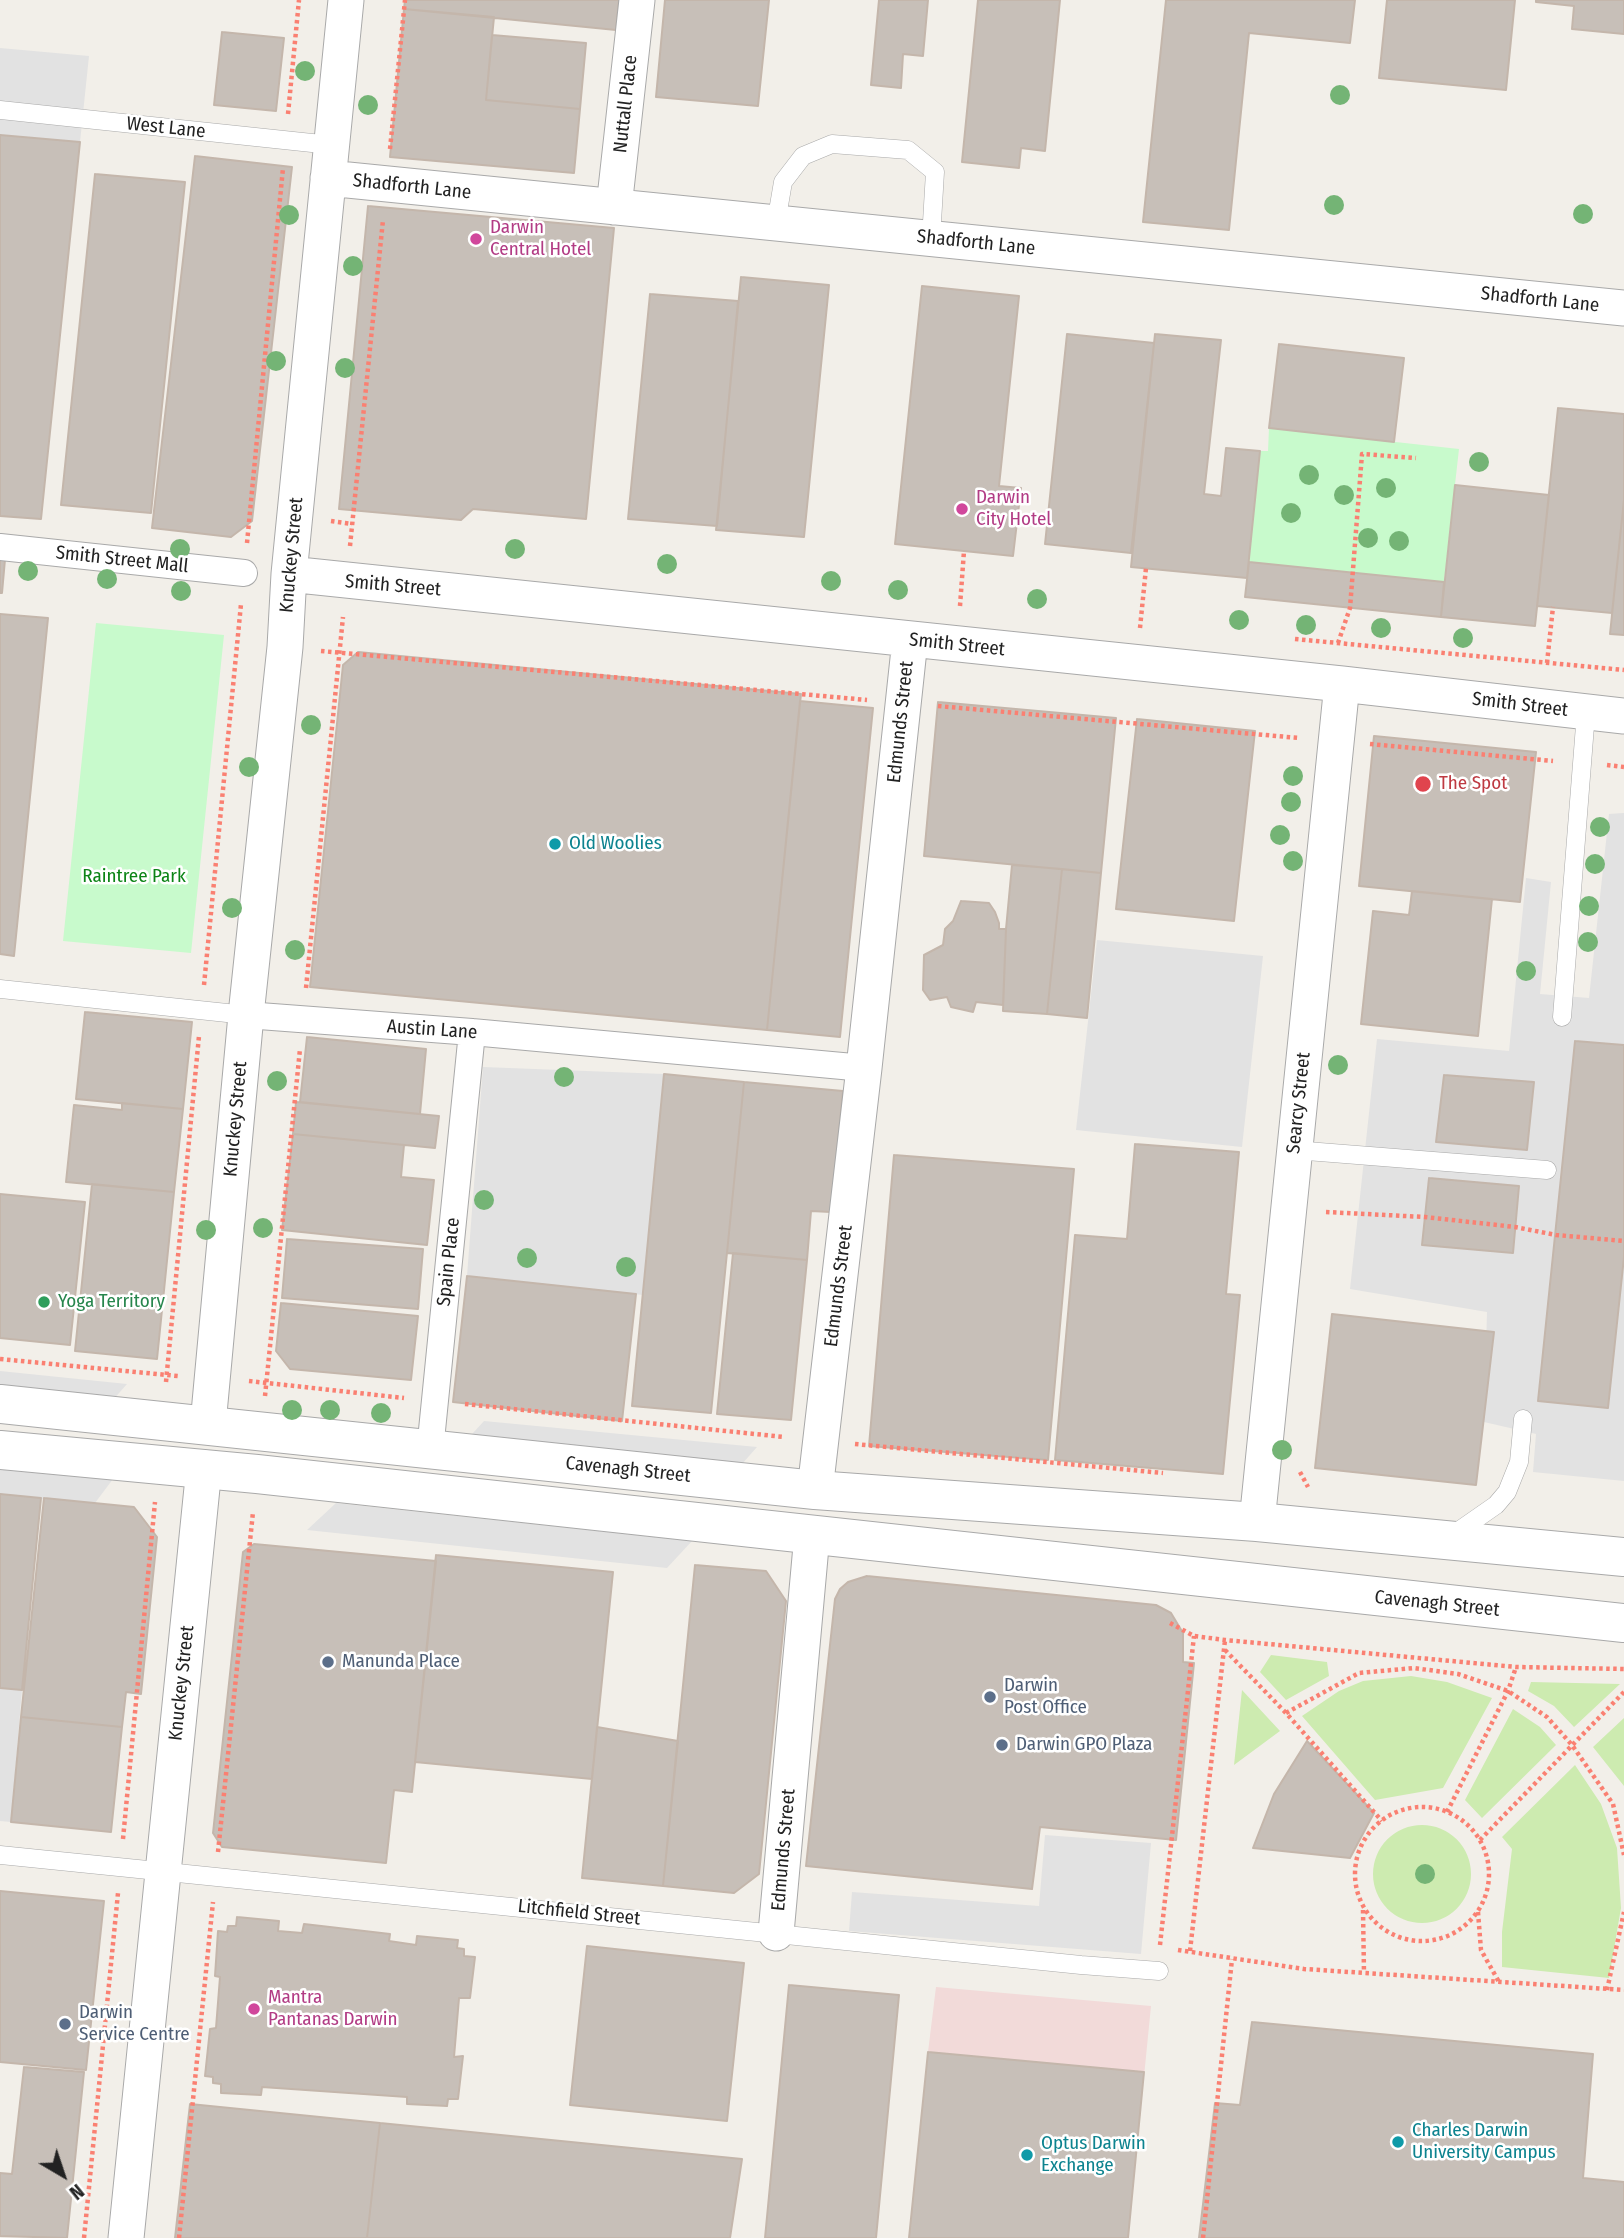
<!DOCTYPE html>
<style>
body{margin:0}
#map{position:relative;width:1624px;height:2238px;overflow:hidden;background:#f2efe9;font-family:"Fira Sans Condensed",sans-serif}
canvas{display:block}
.north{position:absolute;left:28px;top:2140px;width:70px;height:70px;-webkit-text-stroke:5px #fff;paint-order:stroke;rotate:141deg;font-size:19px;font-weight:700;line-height:28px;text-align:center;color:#222}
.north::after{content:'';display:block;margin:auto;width:24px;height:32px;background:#222;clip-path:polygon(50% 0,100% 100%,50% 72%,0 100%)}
</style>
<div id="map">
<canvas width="1624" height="2238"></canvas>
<div class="north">N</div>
</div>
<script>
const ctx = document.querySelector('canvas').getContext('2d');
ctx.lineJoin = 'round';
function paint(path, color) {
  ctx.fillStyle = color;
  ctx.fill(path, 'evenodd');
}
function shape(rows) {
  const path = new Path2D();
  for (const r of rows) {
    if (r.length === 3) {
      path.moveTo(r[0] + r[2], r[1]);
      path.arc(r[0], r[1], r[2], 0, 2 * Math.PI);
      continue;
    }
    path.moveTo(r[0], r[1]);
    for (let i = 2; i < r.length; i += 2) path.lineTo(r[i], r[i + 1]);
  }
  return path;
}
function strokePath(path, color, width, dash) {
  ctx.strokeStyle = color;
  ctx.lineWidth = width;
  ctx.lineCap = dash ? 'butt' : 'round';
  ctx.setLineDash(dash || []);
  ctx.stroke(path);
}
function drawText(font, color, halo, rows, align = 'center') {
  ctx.font = font + ' "Fira Sans Condensed",sans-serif';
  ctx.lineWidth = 5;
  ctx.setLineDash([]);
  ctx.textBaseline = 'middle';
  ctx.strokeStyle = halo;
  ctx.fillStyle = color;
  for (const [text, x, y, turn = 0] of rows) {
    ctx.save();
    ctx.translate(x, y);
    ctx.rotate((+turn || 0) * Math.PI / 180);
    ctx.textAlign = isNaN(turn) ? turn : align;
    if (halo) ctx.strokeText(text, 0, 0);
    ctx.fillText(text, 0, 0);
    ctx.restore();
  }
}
const commercial = shape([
 [936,1987,1151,2006,1128,2238,909,2238,928,2052]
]);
const grass = shape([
 [1271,1655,1327,1662,1329,1676,1286,1700,1260,1672],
 [1411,1676,1447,1682,1492,1698,1443,1788,1375,1800,1302,1716,1339,1691,1363,1681],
 [1531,1682,1620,1684,1574,1727,1554,1706,1528,1691],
 [1242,1690,1280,1731,1234,1765],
 [1513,1709,1540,1727,1556,1745,1482,1818,1465,1800],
 [1624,1718,1624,1786,1593,1747],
 [1575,1765,1601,1804,1617,1848,1621,1908,1609,1978,1502,1967,1502,1932,1512,1849,1502,1837],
 [1422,1874,49]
]);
const park = shape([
 [1269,428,1459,449,1444,582,1249,562,1260,451,1268,451],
 [96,623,224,635,191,953,63,941]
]);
const parking = shape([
 [0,48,89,56,80,142,0,135],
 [1624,813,1624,1481,1533,1472,1536,1434,1484,1422,1487,1312,1350,1289,1377,1039,1509,1051,1526,878,1551,882,1540,994,1589,998,1609,814],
 [1097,940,1263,956,1242,1147,1076,1130],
 [483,1067,664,1074,643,1295,467,1276],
 [0,1371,127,1384,105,1409,0,1398],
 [484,1421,757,1447,735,1472,461,1446],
 [0,1469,113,1479,95,1503,0,1496],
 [336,1503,692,1541,667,1568,307,1530],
 [0,1688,22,1690,11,1822,0,1821],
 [1045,1835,1151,1843,1141,1954,849,1931,852,1892,1039,1906]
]);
const building = shape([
 [405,0,619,0,616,30,404,9,405,0],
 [665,0,769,0,758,106,656,97,665,0],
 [879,0,928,0,923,56,903,54,901,88,871,85,879,0],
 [978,0,1060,0,1045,151,1021,148,1019,168,962,162,978,0],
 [1166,0,1355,0,1350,43,1249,33,1229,230,1143,222,1166,0],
 [1387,0,1515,0,1506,90,1379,78,1387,0],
 [1536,0,1624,0,1624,34,1572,29,1574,6,1536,2,1536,0],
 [404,9,494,17,486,100,580,109,574,173,390,157,404,9],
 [222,32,284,38,276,111,214,105,222,32],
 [492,35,586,43,580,109,486,100,492,35],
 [0,135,80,142,41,519,0,516,0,135],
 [195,156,292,167,252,521,231,537,152,528,195,156],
 [95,174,185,182,151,513,61,505,95,174],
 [368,206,614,228,586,519,473,509,461,520,339,509,368,206],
 [741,277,829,285,804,537,716,530,741,277],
 [922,286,1019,296,999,486,1021,488,1013,556,895,544,922,286],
 [650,294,738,301,717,526,628,519,650,294],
 [1067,334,1154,343,1131,553,1045,544,1067,334],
 [1155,334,1221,340,1204,494,1221,496,1226,448,1260,451,1247,578,1131,567,1155,334],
 [1279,344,1404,358,1394,442,1269,428,1279,344],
 [1558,408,1624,414,1624,500,1612,613,1537,606,1558,408],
 [1455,485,1549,495,1535,626,1441,617,1455,485],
 [1624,500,1624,635,1610,634,1624,500],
 [0,537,7,537,2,593,0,593,0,537],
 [1249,562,1444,582,1441,617,1245,597,1249,562],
 [0,614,48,618,14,956,0,954,0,614],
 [358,652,801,694,767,1030,310,987,343,665,358,652],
 [800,701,873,708,840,1037,767,1030,800,701],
 [938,702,1116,718,1101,873,924,856,938,702],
 [1137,719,1255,731,1234,921,1116,909,1137,719],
 [1374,736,1536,752,1520,902,1359,886,1374,736],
 [1012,865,1062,869,1047,1014,1003,1011,1006,929,1012,865],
 [1062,869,1101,873,1087,1018,1047,1014,1062,869],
 [1412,891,1492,899,1478,1036,1361,1024,1373,911,1409,915,1412,891],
 [961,901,989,903,995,912,999,923,999,929,1006,929,1003,1005,976,1002,973,1012,951,1007,947,997,930,1000,923,990,924,955,943,945,945,929,953,921,961,901],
 [85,1012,192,1022,183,1109,76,1099,85,1012],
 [307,1037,426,1049,420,1114,300,1102,307,1037],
 [1575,1041,1624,1045,1624,1257,1608,1408,1538,1401,1575,1041],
 [664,1074,744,1082,711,1413,632,1406,664,1074],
 [1444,1075,1534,1082,1527,1150,1436,1142,1444,1075],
 [744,1082,843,1091,831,1212,811,1211,807,1260,727,1253,744,1082],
 [296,1102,439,1116,435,1148,293,1134,296,1102],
 [122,1103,183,1109,174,1192,66,1182,74,1105,122,1110,122,1103],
 [293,1134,404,1145,401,1177,434,1180,427,1245,282,1230,293,1134],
 [1135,1144,1239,1152,1226,1294,1240,1295,1223,1474,1055,1460,1075,1235,1127,1239,1135,1144],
 [894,1155,1074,1169,1048,1460,869,1446,894,1155],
 [1429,1178,1519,1186,1513,1253,1422,1245,1429,1178],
 [92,1184,174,1192,157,1359,75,1351,92,1184],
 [0,1194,85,1202,70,1345,0,1338,0,1194],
 [287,1239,423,1249,418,1309,282,1298,287,1239],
 [733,1253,807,1260,791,1420,717,1414,733,1253],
 [467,1276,636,1294,622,1421,453,1402,467,1276],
 [281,1303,418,1316,411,1380,290,1369,276,1351,281,1303],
 [1332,1314,1494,1332,1476,1485,1315,1468,1332,1314],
 [0,1494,41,1498,22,1690,0,1688,0,1494],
 [44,1498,134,1507,157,1537,141,1694,126,1692,122,1727,21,1717,44,1498],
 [254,1544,436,1561,412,1792,394,1790,386,1863,222,1847,213,1833,243,1552,254,1544],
 [436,1555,613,1572,592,1779,415,1762,436,1555],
 [695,1565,766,1571,786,1601,759,1874,734,1893,663,1886,695,1565],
 [867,1576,1156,1605,1171,1613,1183,1633,1183,1662,1194,1663,1176,1840,1040,1827,1032,1889,806,1866,835,1599,840,1589,848,1582,867,1576],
 [21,1717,122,1727,111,1832,11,1822,21,1717],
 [597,1727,678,1741,663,1886,582,1878,597,1727],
 [1307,1741,1374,1813,1350,1858,1253,1848,1274,1794,1307,1741],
 [0,1891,104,1901,86,2070,0,2062,0,1891],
 [237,1917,279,1921,278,1931,302,1933,304,1924,390,1934,389,1941,416,1945,417,1936,458,1940,457,1948,464,1949,464,1956,475,1957,470,1998,459,1998,454,2057,463,2056,458,2099,448,2099,447,2106,407,2104,407,2097,262,2087,261,2095,221,2093,221,2084,213,2083,213,2077,205,2076,210,2029,216,2028,220,1977,215,1976,218,1931,227,1932,228,1926,236,1926,237,1917],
 [587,1946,744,1963,727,2121,570,2105,587,1946],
 [789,1985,899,1995,876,2238,765,2238,789,1985],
 [1252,2022,1593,2054,1583,2178,1624,2182,1624,2238,1199,2238,1215,2103,1240,2105,1252,2022],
 [928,2052,1144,2072,1128,2238,909,2238,928,2052],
 [24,2067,84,2072,67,2238,0,2236,0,2173,12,2174,24,2067],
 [190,2104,380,2123,367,2238,175,2238,190,2104],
 [380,2123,742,2159,730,2238,367,2238,380,2123]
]);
const path = shape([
 [288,114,299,0],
 [390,149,405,0],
 [331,521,352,524],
 [247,543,283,168],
 [350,546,383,220],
 [960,606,964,551],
 [1140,628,1146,568],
 [1295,639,1624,670],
 [1338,643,1350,608,1362,454,1416,458],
 [321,651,867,700],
 [1547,663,1553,607],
 [938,706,1299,738],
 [1370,744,1553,761],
 [1607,765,1624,767],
 [204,985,241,604],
 [306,988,343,617],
 [1326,1212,1425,1217,1515,1227,1556,1235,1624,1241],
 [0,1359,178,1376],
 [249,1381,404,1398],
 [166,1382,199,1036],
 [265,1396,300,1049],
 [465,1404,784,1437],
 [855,1444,1163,1473],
 [1300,1472,1308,1487],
 [1170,1623,1194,1636,1225,1640,1516,1667,1624,1669],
 [1225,1650,1286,1713,1382,1821],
 [1286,1713,1359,1673,1414,1668,1458,1674,1508,1691,1547,1717,1572,1745,1613,1804,1624,1855],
 [1422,1874,67],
 [1447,1812,1508,1691,1516,1667],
 [123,1839,155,1502],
 [1480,1840,1624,1692],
 [218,1852,253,1512],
 [1363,1910,1364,1973],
 [1478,1912,1481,1950,1499,1982],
 [1160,1945,1194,1636],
 [1178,1950,1304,1969,1624,1990],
 [1190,1951,1225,1640],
 [1607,1990,1624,1912],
 [84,2238,118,1893],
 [179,2238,213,1902],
 [1203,2238,1232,1959]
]);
const service = shape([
 [0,110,331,145],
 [776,223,783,182,803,156,832,144,908,150,935,172,931,239],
 [0,989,246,1015],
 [1562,1017,1586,713],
 [1294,1150,1547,1170],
 [1450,1537,1496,1505,1507,1492,1519,1462,1523,1419],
 [0,1855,1081,1965,1159,1971]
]);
const pedestrian = shape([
 [0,547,244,573],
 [246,1015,472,1032,864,1068],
 [430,1450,472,1032]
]);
const minor = shape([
 [328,178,1624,308],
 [614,207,637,0],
 [289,574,1342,684,1624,716],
 [208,1424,246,1015,285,647,289,574,346,0],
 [815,1490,864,1068,910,640],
 [1257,1522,1342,684],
 [776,1933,812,1535],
 [126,2238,204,1468]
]);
const tertiary = shape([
 [0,1404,815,1490,1257,1522,1624,1557],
 [0,1450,257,1474,1624,1623]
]);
const trees = [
 [305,71],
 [1340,95],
 [368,105],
 [1334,205],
 [1583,214],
 [289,215],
 [353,266],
 [276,361],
 [345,368],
 [1479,462],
 [1309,475],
 [1386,488],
 [1344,495],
 [1291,513],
 [1368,538],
 [1399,541],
 [180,549],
 [515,549],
 [667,564],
 [28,571],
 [107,579],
 [831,581],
 [898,590],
 [181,591],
 [1037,599],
 [1239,620],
 [1306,625],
 [1381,628],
 [1463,638],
 [311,725],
 [249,767],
 [1293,776],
 [1291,802],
 [1600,827],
 [1280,835],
 [1293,861],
 [1595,864],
 [1589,906],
 [232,908],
 [1588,942],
 [295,950],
 [1526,971],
 [1338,1065],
 [564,1077],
 [277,1081],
 [484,1200],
 [263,1228],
 [206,1230],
 [527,1258],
 [626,1267],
 [292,1410],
 [330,1410],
 [381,1413],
 [1282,1450],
 [1425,1874]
];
const markers = [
 [476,239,7,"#d1479c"],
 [962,509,7,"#d1479c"],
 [1423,784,9,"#e0444e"],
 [555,844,7,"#0f9aa8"],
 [44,1302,7,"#2e9e5b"],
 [328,1662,7,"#5c6f8a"],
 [990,1697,7,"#5c6f8a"],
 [1002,1745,7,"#5c6f8a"],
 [254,2009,7,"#d1479c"],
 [65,2024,7,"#5c6f8a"],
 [1398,2142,7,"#0f9aa8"],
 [1027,2155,7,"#0f9aa8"]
];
const streetNames = [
 ["Nuttall Place",626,104,-84],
 ["West Lane",166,128,6],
 ["Shadforth Lane",412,187,6],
 ["Shadforth Lane",976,243,6],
 ["Shadforth Lane",1540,300,6],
 ["Knuckey Street",292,555,-85],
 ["Smith Street Mall",122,560,6],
 ["Smith Street",393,586,5],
 ["Smith Street",957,645,6],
 ["Smith Street",1520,705,7],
 ["Edmunds Street",901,722,-84],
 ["Austin Lane",432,1030,4],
 ["Searcy Street",1299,1103,-84],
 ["Knuckey Street",236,1119,-85],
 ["Spain Place",449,1262,-84],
 ["Edmunds Street",839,1286,-83],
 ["Cavenagh Street",628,1470,6],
 ["Cavenagh Street",1437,1604,6],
 ["Knuckey Street",182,1683,-84],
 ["Edmunds Street",784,1850,-85],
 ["Litchfield Street",579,1913,6]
];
const hotelNames = [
 ["Darwin",490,228],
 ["Central Hotel",490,250],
 ["Darwin",976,498],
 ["City Hotel",976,520],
 ["Mantra",268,1998],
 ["Pantanas Darwin",268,2020]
];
const healthNames = [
 ["The Spot",1439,784]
];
const cultureNames = [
 ["Old Woolies",569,844],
 ["Charles Darwin",1412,2131],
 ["University Campus",1412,2153],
 ["Optus Darwin",1041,2144],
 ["Exchange",1041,2166]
];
const parkNames = [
 ["Raintree Park",134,877]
];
const leisureNames = [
 ["Yoga Territory",58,1302]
];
const serviceNames = [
 ["Manunda Place",342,1662],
 ["Darwin",1004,1686],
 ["Post Office",1004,1708],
 ["Darwin GPO Plaza",1016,1745],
 ["Darwin",79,2013],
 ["Service Centre",79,2035]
];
paint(commercial, '#f2dad9');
paint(grass, '#cdebb0');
paint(park, '#c8facc');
paint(parking, '#e2e2e2');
paint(building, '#c7bfb8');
strokePath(building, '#c4b6ab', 2);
strokePath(service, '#a9a9a9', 19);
strokePath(pedestrian, '#a9a9a9', 28);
strokePath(minor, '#a9a9a9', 37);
strokePath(tertiary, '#a9a9a9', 40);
strokePath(path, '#fa8072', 4.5, [3.5, 3.5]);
strokePath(service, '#fff', 18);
strokePath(pedestrian, '#fff', 26);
strokePath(minor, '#fff', 35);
strokePath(tertiary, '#fff', 38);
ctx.fillStyle = '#74b475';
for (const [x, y] of trees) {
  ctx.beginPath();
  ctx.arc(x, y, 10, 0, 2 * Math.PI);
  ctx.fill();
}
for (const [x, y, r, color] of markers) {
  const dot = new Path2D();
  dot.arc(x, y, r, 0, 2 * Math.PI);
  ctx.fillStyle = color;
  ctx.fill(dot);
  strokePath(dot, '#fff', 2.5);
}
drawText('19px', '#222', '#fff', streetNames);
drawText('19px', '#b23c85', '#fff', hotelNames, 'left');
drawText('19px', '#be3a42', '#fff', healthNames, 'left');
drawText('19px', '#0d838f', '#fff', cultureNames, 'left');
drawText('19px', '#0c8416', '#fff', parkNames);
drawText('19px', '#27864d', '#fff', leisureNames, 'left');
drawText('19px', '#4e5e75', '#fff', serviceNames, 'left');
</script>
